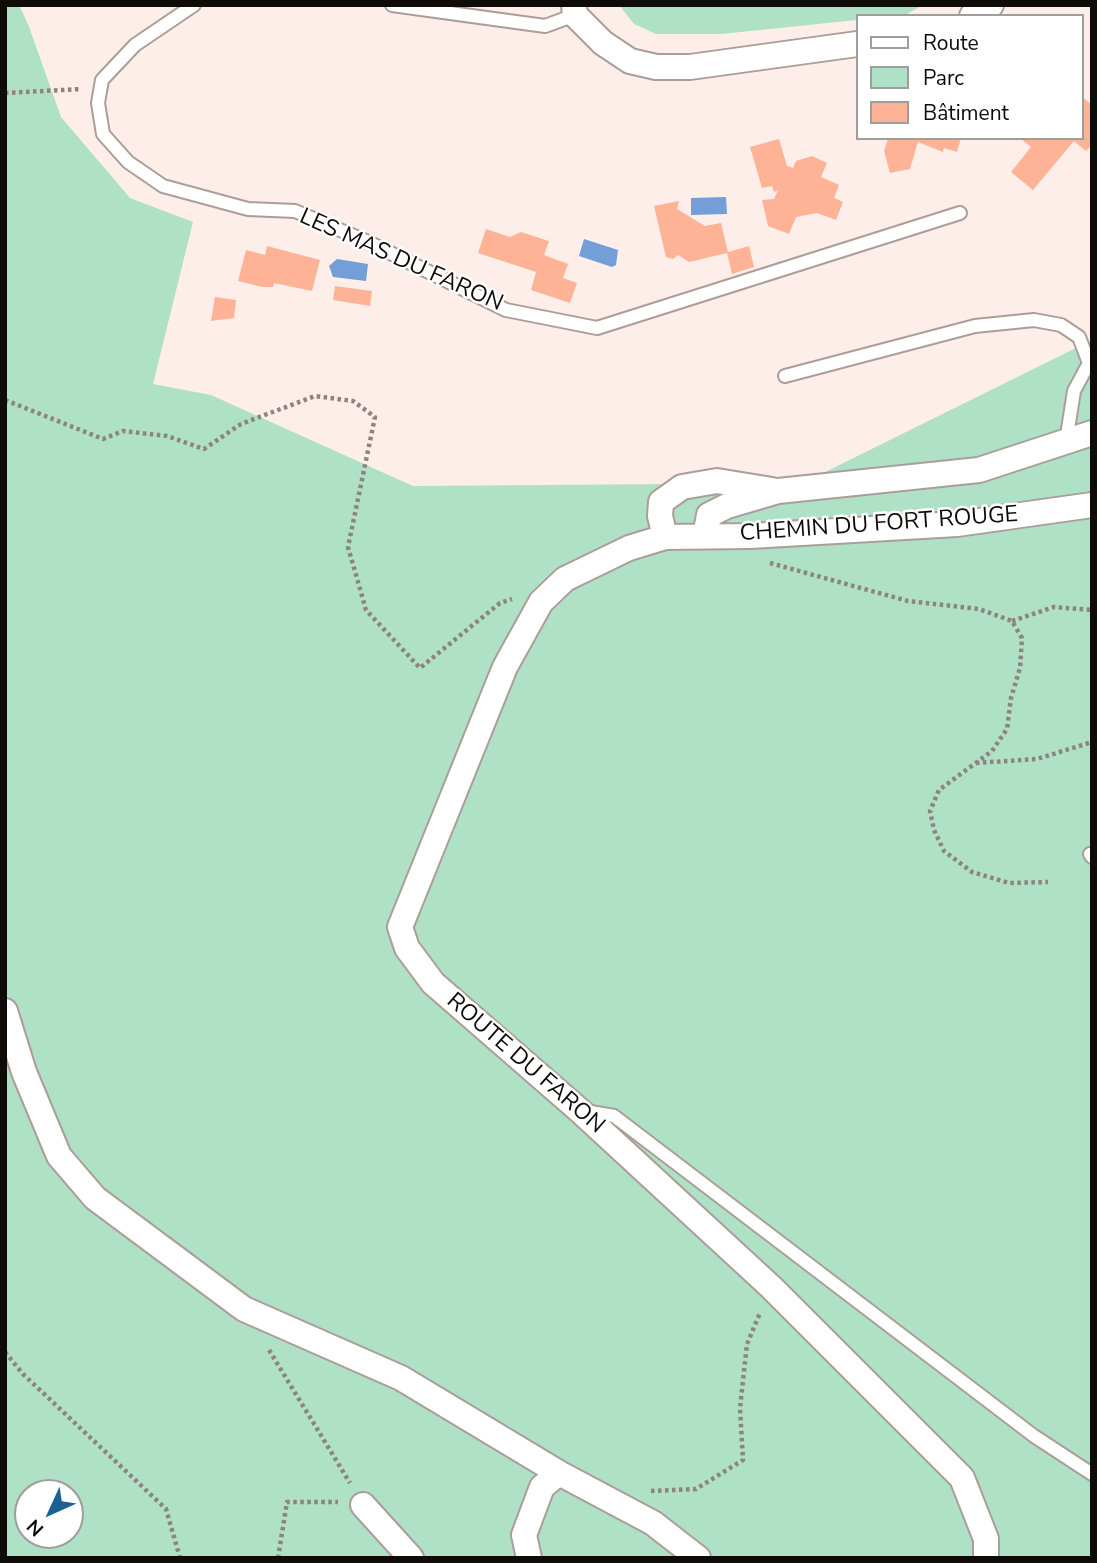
<!DOCTYPE html>
<meta charset="utf-8">
<style>
body{margin:0}
#map{position:relative;width:1097px;height:1563px;overflow:hidden;background:#fdeee9;font-family:"Nunito Sans",sans-serif}
canvas{display:block}
.frame{position:absolute;inset:0;border:7px solid #0f0b09;pointer-events:none}
.legend{position:absolute;left:856px;top:14px;width:228px;height:126px;box-sizing:border-box;background:#fff;border:2px solid #9f9d9d;margin:0;padding:9px 12px;list-style:none;font-size:21px;color:#0f0b09}
.legend li{display:flex;align-items:center;gap:14px;height:35px}
.legend b{width:35px;border:2px solid #9f9d9d}
.north{position:absolute;left:14px;top:1479px;width:70px;height:70px;box-sizing:border-box;background:#fff;border:2px solid #9f9d9d;border-radius:50%;rotate:225deg;font-size:19px;font-weight:700;line-height:28px;text-align:center;color:#0f0b09}
.north::after{content:'';display:block;margin:auto;width:24px;height:32px;background:#1c6196;clip-path:polygon(50% 0,100% 100%,50% 72%,0 100%)}
</style>
<div id="map">
<canvas width="1097" height="1563"></canvas>
<div class="frame"></div>
<ul class="legend">
<li><b style="height:9px;background:#fff"></b>Route</li>
<li><b style="height:19px;background:#afe1c6"></b>Parc</li>
<li><b style="height:19px;background:#feb397"></b>Bâtiment</li>
</ul>
<div class="north">N</div>
</div>
<script>
const ctx = document.querySelector('canvas').getContext('2d');
ctx.lineJoin = 'round';
function paint(path, color) {
  ctx.fillStyle = color;
  ctx.fill(path, 'evenodd');
}
function shape(rows) {
  const path = new Path2D();
  for (const r of rows) {
    path.moveTo(r[0], r[1]);
    for (let i = 2; i < r.length; i += 2) path.lineTo(r[i], r[i + 1]);
  }
  return path;
}
function strokePath(path, color, width, dash) {
  ctx.strokeStyle = color;
  ctx.lineWidth = width;
  ctx.lineCap = dash ? 'butt' : 'round';
  ctx.setLineDash(dash || []);
  ctx.stroke(path);
}
function drawText(font, color, halo, rows, align = 'center') {
  ctx.font = font + ' "Nunito Sans",sans-serif';
  ctx.lineWidth = 5;
  ctx.setLineDash([]);
  ctx.textBaseline = 'middle';
  ctx.strokeStyle = halo;
  ctx.fillStyle = color;
  for (const [text, x, y, turn = 0] of rows) {
    ctx.save();
    ctx.translate(x, y);
    ctx.rotate((+turn || 0) * Math.PI / 180);
    ctx.textAlign = isNaN(turn) ? turn : align;
    if (halo) ctx.strokeText(text, 0, 0);
    ctx.fillText(text, 0, 0);
    ctx.restore();
  }
}
const green = shape([
 [5,5,19,5,28,24,61,117,130,198,193,222,153,384,211,395,413,486,803,483,1092,340,1092,1558,5,1558],
 [28,1493,70,1493,70,1535,28,1535],
 [619,5,923,5,905,15,857,16,857,20,721,34,656,34,634,24]
]);
const water = shape([
 [726,197,727,214,691,215,691,198],
 [584,239,618,250,616,265,612,267,579,256],
 [337,259,368,264,366,281,333,277,329,266]
]);
const building = shape([
 [1081,96,1092,105,1092,145,1086,151,1074,141,1033,190,1011,172,1031,147,1020,138,1081,138],
 [888,138,961,138,957,152,944,148,943,152,918,142,910,169,890,173,884,151],
 [779,139,787,166,793,168,796,161,812,156,827,163,821,177,839,185,834,198,843,202,836,220,817,213,796,217,789,234,768,226,762,200,774,199,778,190,774,192,772,186,762,188,750,147],
 [679,201,677,209,705,226,721,223,728,252,749,246,754,267,732,274,727,253,689,262,678,255,673,259,666,257,654,206],
 [486,229,510,237,521,232,549,241,544,255,568,264,563,278,577,283,570,303,531,290,536,272,478,253],
 [267,246,320,260,312,291,274,283,273,287,262,287,238,281,246,250,265,255],
 [335,286,372,291,370,306,333,300],
 [215,297,236,300,234,318,211,321]
]);
const path = shape([
 [5,93,81,89],
 [5,400,103,439,123,431,167,436,204,449,241,424,315,396,353,401,375,417,348,547,366,610,420,668,500,603,512,599],
 [770,563,908,601,979,609,1012,621,1022,638,1020,668,1011,698,1007,729,992,751,939,790,930,811,934,830,944,851,972,872,1009,883,1048,882],
 [1012,621,1054,607,1092,610],
 [976,763,1037,759,1092,742],
 [269,1350,350,1483],
 [5,1352,23,1374,166,1509,180,1558],
 [651,1491,696,1489,743,1460,740,1408,747,1344,760,1313],
 [278,1558,287,1502,338,1502]
]);
const service = shape([
 [194,5,135,45,102,80,98,103,103,134,128,162,163,186,248,209,295,211,366,241,506,310,597,328,960,213],
 [392,5,545,26,575,15],
 [785,376,975,326,1034,320,1061,325,1079,337,1089,363,1074,391,1066,442],
 [1090,854,1092,857],
 [585,1111,614,1116,1034,1436,1092,1474]
]);
const minor = shape([
 [574,5,575,15,603,43,630,61,656,67,690,67,857,44],
 [972,16,991,5],
 [705,536,709,515,727,506,778,491,979,470,1092,433],
 [665,537,660,516,661,502,682,487,717,481,772,490],
 [5,1011,24,1072,59,1156,95,1198,244,1309,401,1378,559,1473,653,1523,698,1558],
 [363,1505,411,1558],
 [529,1558,524,1535,542,1487,559,1473],
 [986,1558,986,1539,962,1478,771,1287,579,1110,433,983,407,948,400,927,505,667,541,602,565,579,629,548,665,537,750,536,957,524,1092,505]
]);
const streetNames = [
 ["LES MAS DU FARON",401,261,24],
 ["CHEMIN DU FORT ROUGE",879,525,-4],
 ["ROUTE DU FARON",525,1064,41]
];
paint(green, '#afe1c6');
paint(water, '#739ed7');
paint(building, '#feb397');
strokePath(service, '#ab9e99', 16);
strokePath(minor, '#ab9e99', 28);
strokePath(path, '#8d837f', 4.5, [3.5, 3.5]);
strokePath(service, '#fff', 12);
strokePath(minor, '#fff', 24);
drawText('23px', '#0f0b09', '#fff', streetNames);
</script>
